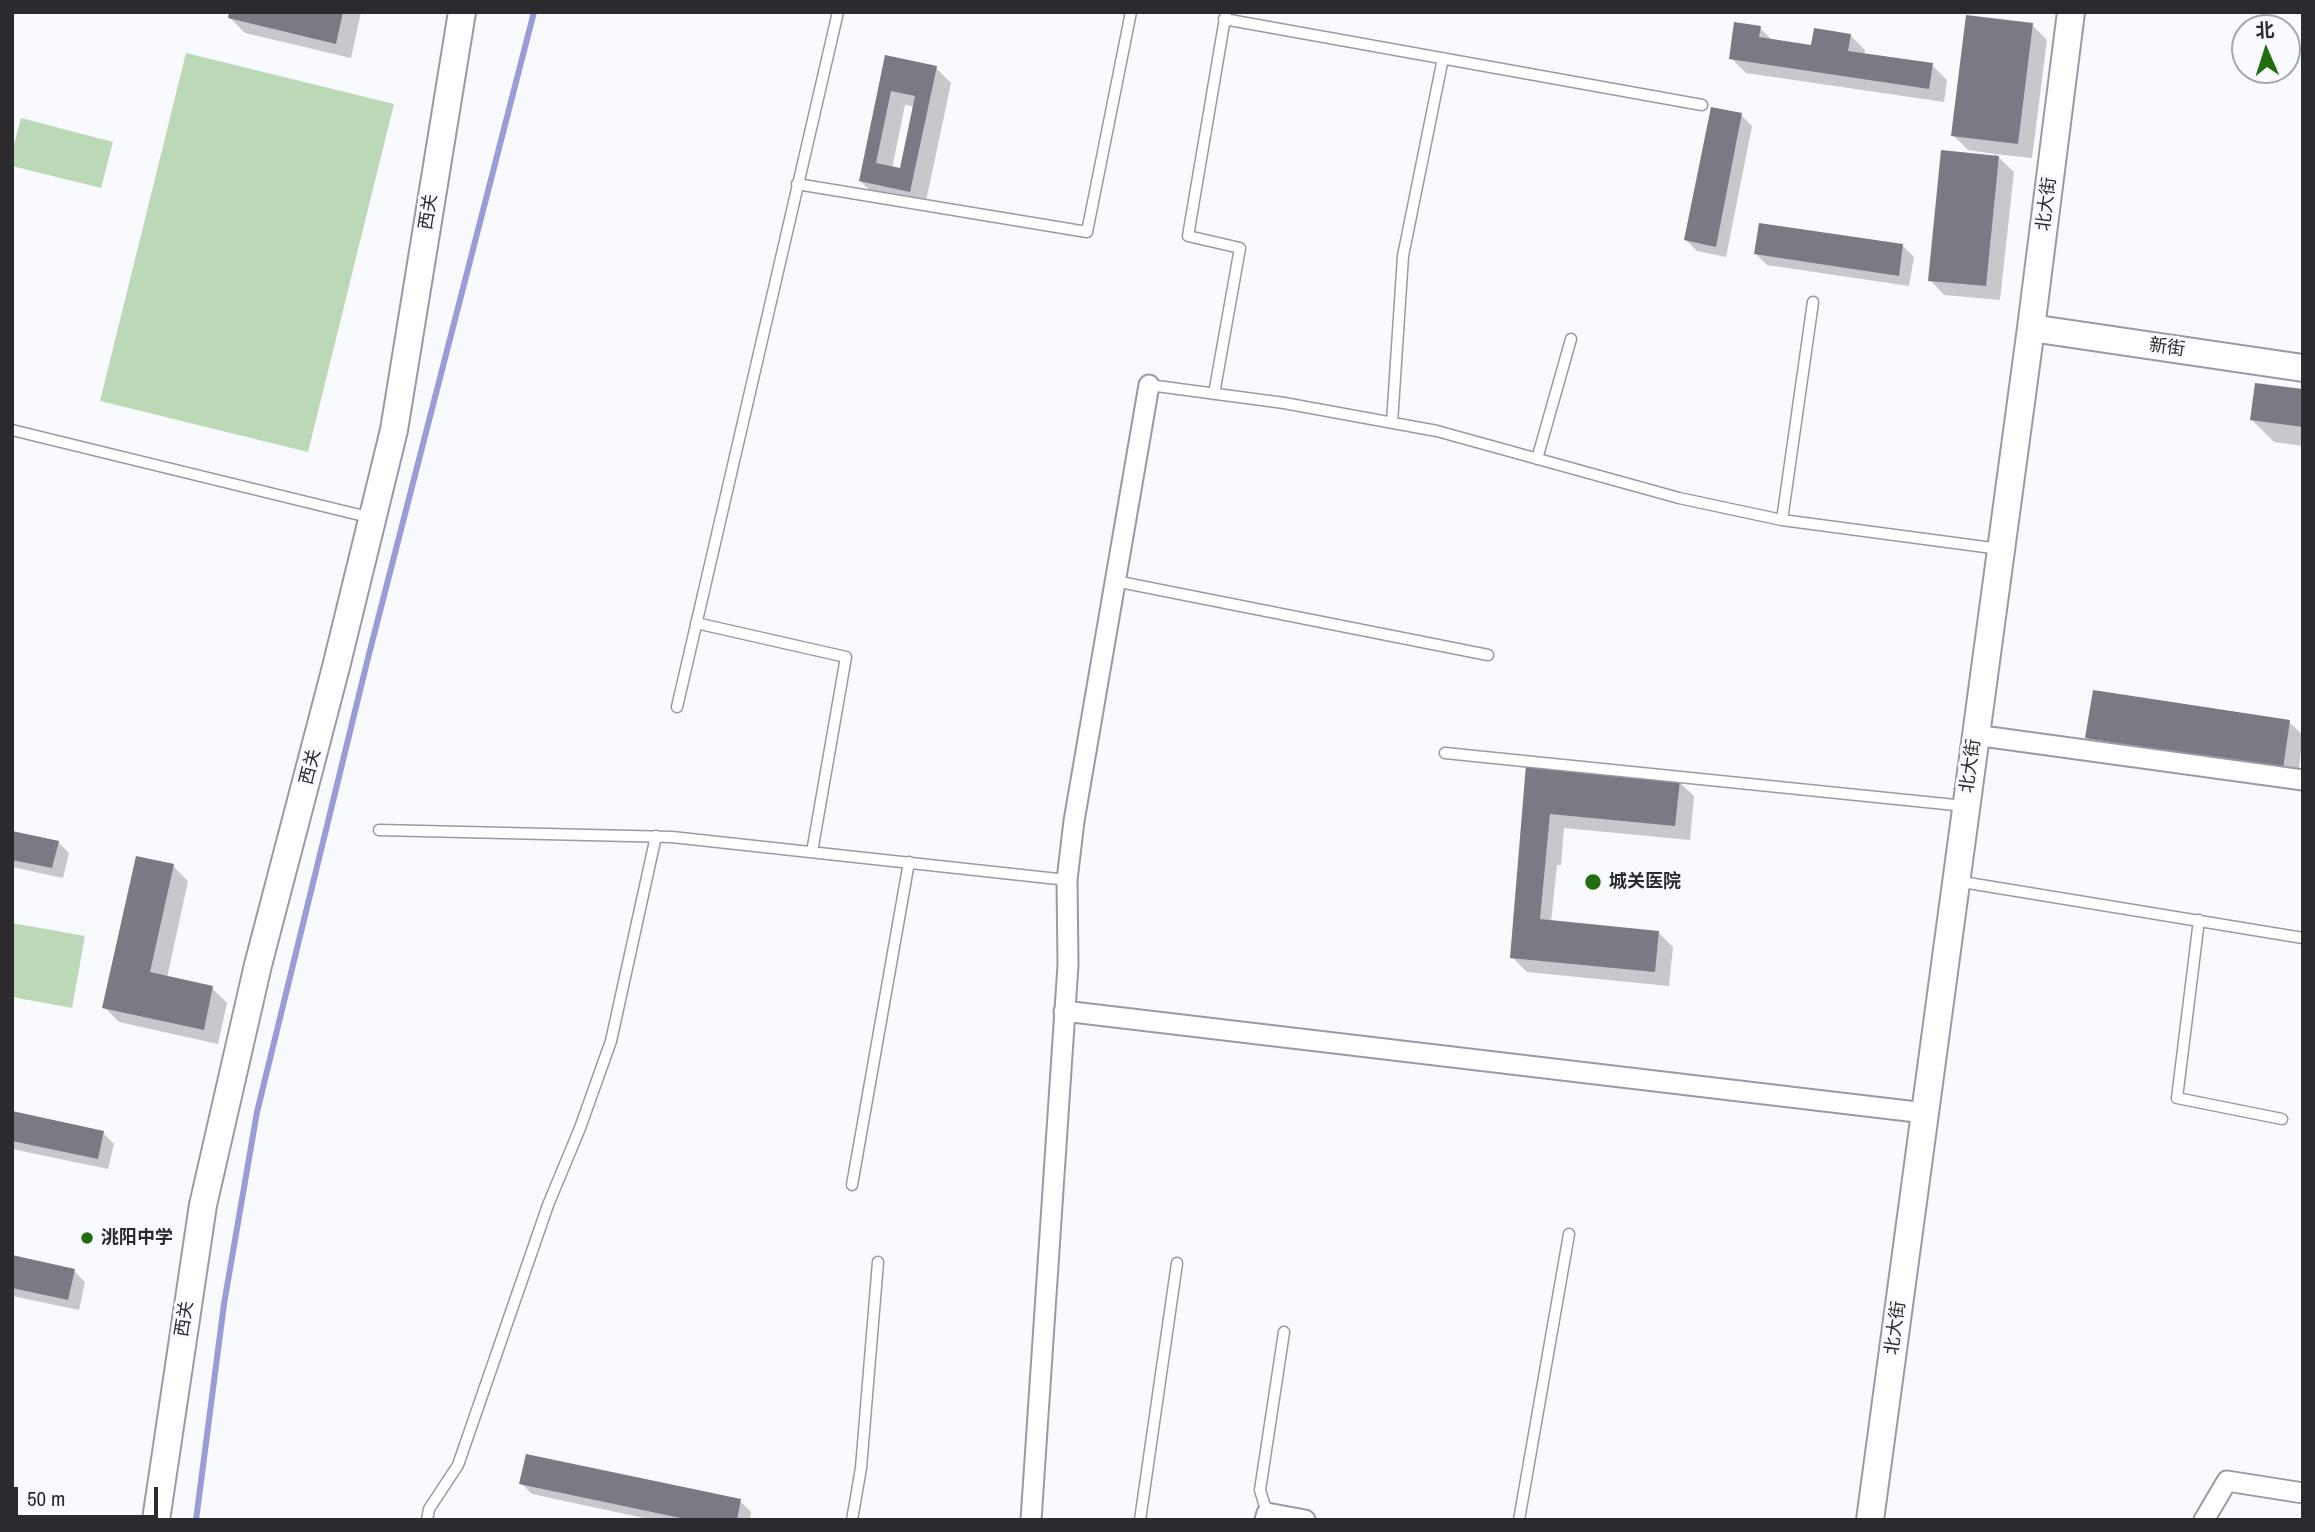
<!DOCTYPE html>
<meta charset="utf-8">
<style>
body{margin:0}
#map{position:relative;width:2315px;height:1532px;overflow:hidden;background:#f9fafe;font-family:"Archivo Narrow","Noto Sans SC",sans-serif}
canvas{display:block}
.frame{position:absolute;inset:0;border:14px solid #2b2b2f;pointer-events:none}
.north{position:absolute;left:2231px;top:14px;width:70px;height:70px;box-sizing:border-box;background:#f9fafe;border:2px solid #a7a7ab;border-radius:50%;rotate:357deg;font-size:19px;font-weight:700;line-height:28px;text-align:center;color:#2b2b2f}
.north::after{content:'';display:block;margin:auto;width:24px;height:32px;background:#216e12;clip-path:polygon(50% 0,100% 100%,50% 72%,0 100%)}
.scale{position:absolute;left:14px;top:1487px;width:144px;height:32px;box-sizing:border-box;border:4px solid #2b2b2f;border-top:0;padding-left:9px;font-size:21px;line-height:24px;white-space:nowrap;color:#2b2b2f;-webkit-text-stroke:5px #f9fafe;paint-order:stroke}
</style>
<div id="map">
<canvas width="2315" height="1532"></canvas>
<div class="frame"></div>
<div class="north">北</div>
<div class="scale">50 m</div>
</div>
<script>
const ctx = document.querySelector('canvas').getContext('2d');
ctx.lineJoin = 'round';
function paint(path, color) {
  ctx.fillStyle = color;
  ctx.fill(path, 'evenodd');
}
function shape(rows) {
  const path = new Path2D();
  for (const r of rows) {
    path.moveTo(r[0], r[1]);
    for (let i = 2; i < r.length; i += 2) path.lineTo(r[i], r[i + 1]);
  }
  return path;
}
function strokePath(path, color, width, dash) {
  ctx.strokeStyle = color;
  ctx.lineWidth = width;
  ctx.lineCap = dash ? 'butt' : 'round';
  ctx.setLineDash(dash || []);
  ctx.stroke(path);
}
function drawText(font, color, halo, rows, align = 'center') {
  ctx.font = font + ' "Archivo Narrow","Noto Sans SC",sans-serif';
  ctx.lineWidth = 6;
  ctx.setLineDash([]);
  ctx.textBaseline = 'middle';
  ctx.strokeStyle = halo;
  ctx.fillStyle = color;
  for (const [text, x, y, turn = 0] of rows) {
    ctx.save();
    ctx.translate(x, y);
    ctx.rotate((+turn || 0) * Math.PI / 180);
    ctx.textAlign = isNaN(turn) ? turn : align;
    if (halo) ctx.strokeText(text, 0, 0);
    ctx.fillText(text, 0, 0);
    ctx.restore();
  }
}
const green = shape([
 [186,53,394,104,308,452,100,401],
 [21,118,113,142,101,188,12,166,12,152],
 [12,923,85,936,72,1008,12,997]
]);
const shadow = shape([
 [231,12,361,12,351,58,245,33,230,18],
 [2032,25,2047,40,2032,158,1995,154,2014,172,2000,300,1944,295,1930,280,1995,154,1968,150,1953,135],
 [1760,28,1773,41,1813,47,1850,35,1865,50,1864,55,1932,65,1947,80,1944,102,1746,73,1731,58],
 [886,57,936,68,951,83,925,206,875,195,860,181],
 [905,105,915,107,902,171,892,169],
 [1741,115,1752,126,1726,257,1697,251,1686,240],
 [1903,246,1914,257,1909,286,1767,265,1756,254],
 [2303,391,2303,446,2274,442,2252,420],
 [2289,722,2303,735,2297,783,2102,753,2087,738],
 [1528,767,1679,782,1694,796,1690,840,1564,828,1561,865,1557,865,1551,922,1658,932,1673,947,1669,986,1527,972,1512,957],
 [12,833,58,842,69,853,63,878,12,867],
 [173,866,188,881,167,978,212,988,227,1003,218,1044,119,1022,104,1007],
 [12,1113,103,1133,114,1144,108,1169,12,1149],
 [12,1257,74,1271,85,1282,79,1310,12,1296],
 [521,1483,740,1501,751,1512,750,1520,653,1520,532,1494]
]);
const stream = shape([
 [196,1520,224,1304,257,1112,368,658,534,12]
]);
const building = shape([
 [229,12,343,12,336,44,228,18],
 [1966,15,2033,23,2018,144,1951,136],
 [1734,22,1761,26,1759,37,1811,45,1814,28,1851,34,1848,51,1933,63,1929,89,1729,59],
 [885,55,937,66,910,192,859,181],
 [891,91,915,96,900,168,876,163],
 [1711,107,1742,113,1716,247,1684,240],
 [1941,150,1999,156,1986,286,1928,281],
 [1759,223,1903,244,1899,276,1754,254],
 [2255,383,2303,389,2303,427,2250,420],
 [2093,690,2290,720,2283,769,2085,738],
 [1526,765,1680,780,1675,826,1550,814,1540,919,1659,931,1655,972,1510,958],
 [12,831,59,841,52,868,12,860],
 [136,856,174,864,150,972,213,986,204,1030,102,1008],
 [12,1111,104,1131,98,1159,12,1141],
 [12,1255,75,1269,68,1300,12,1288],
 [526,1454,741,1499,737,1520,690,1520,519,1484]
]);
const lane = shape([
 [1224,19,1702,105],
 [797,184,1087,232,1131,12],
 [1149,385,1284,403,1437,431,1679,498,1782,520,2000,549],
 [1214,394,1240,248,1188,236,1226,12],
 [1392,423,1403,256,1443,58],
 [12,430,372,518],
 [1537,459,1571,339],
 [1782,520,1813,302],
 [1115,581,1488,655],
 [696,623,846,657,812,852],
 [677,707,838,12],
 [1445,753,1965,806],
 [379,830,672,837,1067,880],
 [1956,881,2303,938],
 [2199,920,2177,1098,2282,1119],
 [852,1185,909,862],
 [1267,1513,1260,1490,1284,1332],
 [427,1520,429,1509,458,1465,548,1205,580,1128,611,1041,656,836],
 [852,1520,861,1468,878,1262],
 [1140,1520,1177,1263],
 [1519,1520,1569,1234]
]);
const street = shape([
 [1975,735,2303,780],
 [1064,1011,1925,1113],
 [1031,1520,1068,965,1067,880,1074,821,1149,385],
 [1265,1520,1267,1513,1305,1520],
 [2204,1520,2227,1481,2303,1493]
]);
const secondary = shape([
 [2031,328,2303,368],
 [156,1520,203,1205,258,965,336,667,394,430,462,12],
 [1870,1520,2031,328,2071,12]
]);
const markers = [
 [1593,882,9,"#216e12"],
 [87,1238,7,"#216e12"]
];
const streetNames = [
 ["北大街",2047,204,-83],
 ["西关",429,212,-81],
 ["新街",2167,348,8],
 ["北大街",1971,766,-82],
 ["西关",311,767,-76],
 ["西关",185,1319,-81],
 ["北大街",1896,1328,-82]
];
const poiNames = [
 ["城关医院",1609,882],
 ["洮阳中学",101,1238]
];
paint(green, '#bbd9b6');
paint(shadow, '#0003');
strokePath(stream, '#999cd6', 6);
paint(building, '#797a83');
strokePath(lane, '#999aa5', 13);
strokePath(street, '#999aa5', 23);
strokePath(secondary, '#999aa5', 30);
strokePath(lane, '#fff', 10);
strokePath(street, '#fff', 19);
strokePath(secondary, '#fff', 26);
for (const [x, y, r, color] of markers) {
  const dot = new Path2D();
  dot.arc(x, y, r, 0, 2 * Math.PI);
  ctx.fillStyle = color;
  ctx.fill(dot);
  strokePath(dot, '#f9fafe', 2.5);
}
drawText('18px', '#2b2b2f', '#f9fafe', streetNames);
drawText('bold 18px', '#2b2b2f', '#f9fafe', poiNames, 'left');
</script>
